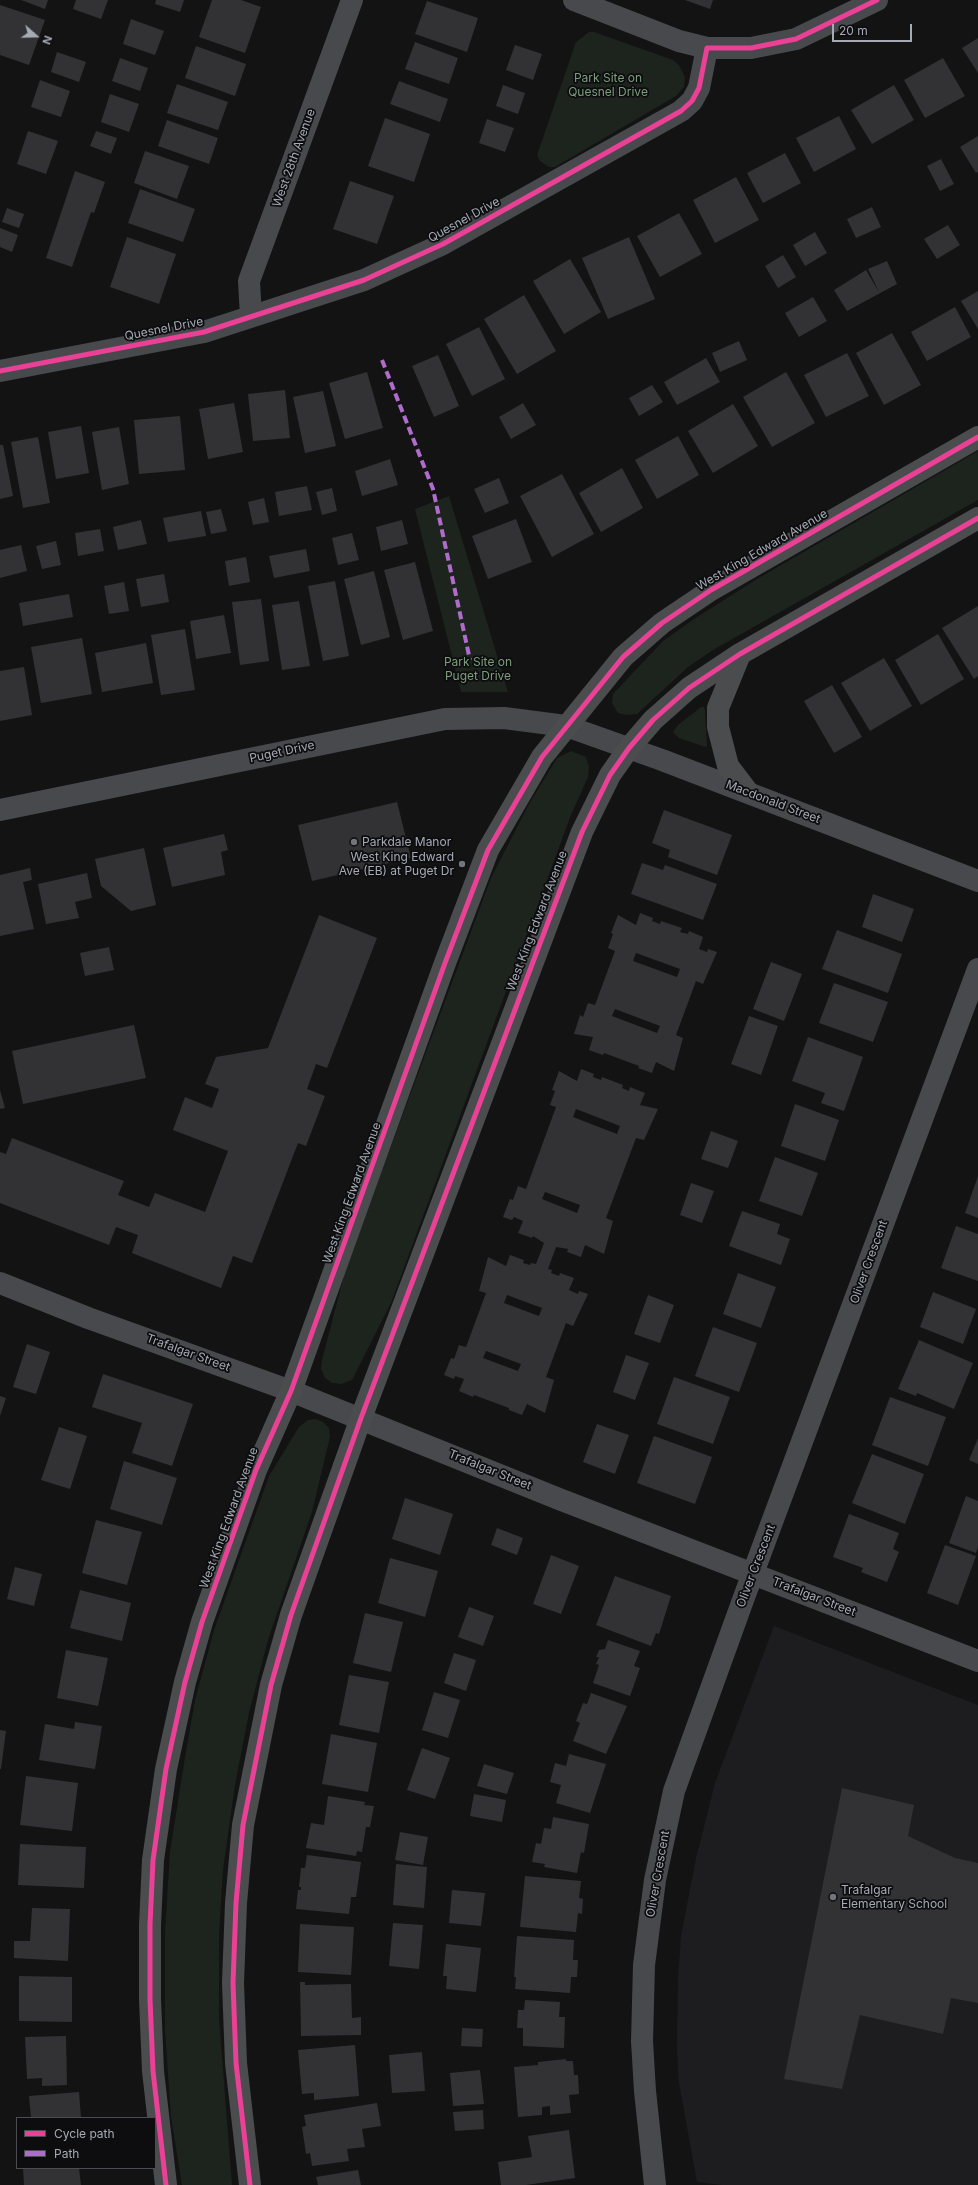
<!DOCTYPE html>
<style>
body{margin:0}
#map{position:relative;width:978px;height:2185px;overflow:hidden;background:#131313;font-family:Inter,sans-serif}
canvas{display:block}
.legend{position:absolute;left:16px;top:2117px;width:140px;height:52px;box-sizing:border-box;background:#0d0d0f;border:1px solid #4a4c51;margin:0;padding:5px 7px;list-style:none;font-size:12px;color:#a5aab4}
.legend li{display:flex;align-items:center;gap:8px;height:20px}
.legend b{width:20px;border:1px solid #4a4c51}
.north{position:absolute;left:16px;top:16px;width:40px;height:40px;-webkit-text-stroke:3px #0d0d0f;paint-order:stroke;rotate:110deg;font-size:11px;font-weight:700;line-height:16px;text-align:center;color:#a5aab4}
.north::after{content:'';display:block;margin:auto;width:14px;height:18px;background:#a5aab4;clip-path:polygon(50% 0,100% 100%,50% 72%,0 100%)}
.scale{position:absolute;left:832px;top:24px;width:80px;height:18px;box-sizing:border-box;border:2px solid #a5aab4;border-top:0;padding-left:5px;font-size:12px;line-height:14px;white-space:nowrap;color:#a5aab4;-webkit-text-stroke:3px #0d0d0f;paint-order:stroke}
</style>
<div id="map">
<canvas width="978" height="2185"></canvas>
<ul class="legend">
<li><b style="height:5px;background:#ea4096"></b>Cycle path</li>
<li><b style="height:5px;background:#b06ccc"></b>Path</li>
</ul>
<div class="north">N</div>
<div class="scale">20 m</div>
</div>
<script>
const ctx = document.querySelector('canvas').getContext('2d');
ctx.lineJoin = 'round';
function paint(path, color) {
  ctx.fillStyle = color;
  ctx.fill(path, 'evenodd');
}
function shape(rows) {
  const path = new Path2D();
  for (const r of rows) {
    path.moveTo(r[0], r[1]);
    for (let i = 2; i < r.length; i += 2) path.lineTo(r[i], r[i + 1]);
  }
  return path;
}
function strokePath(path, color, width, dash) {
  ctx.strokeStyle = color;
  ctx.lineWidth = width;
  ctx.lineCap = dash ? 'butt' : 'round';
  ctx.setLineDash(dash || []);
  ctx.stroke(path);
}
function drawText(font, color, halo, rows, align = 'center') {
  ctx.font = font + ' Inter,sans-serif';
  ctx.lineWidth = 3.5;
  ctx.setLineDash([]);
  ctx.textBaseline = 'middle';
  ctx.strokeStyle = halo;
  ctx.fillStyle = color;
  for (const [text, x, y, turn = 0] of rows) {
    ctx.save();
    ctx.translate(x, y);
    ctx.rotate((+turn || 0) * Math.PI / 180);
    ctx.textAlign = isNaN(turn) ? turn : align;
    if (halo) ctx.strokeText(text, 0, 0);
    ctx.fillText(text, 0, 0);
    ctx.restore();
  }
}
const built = shape([
 [774,1626,978,1705,978,2185,722,2185,697,2182,679,2083,677,2050,678,1979,681,1936,696,1858,715,1783]
]);
const green = shape([
 [589,32,594,32,673,60,679,65,685,77,684,87,676,96,555,167,549,167,540,161,537,155,576,42],
 [978,451,978,500,713,650,688,667,637,714,626,715,618,713,612,703,613,694,663,641,694,619,757,579],
 [449,496,508,692,461,692,415,509],
 [701,707,704,707,705,710,707,746,705,747,679,738,673,732,678,725],
 [571,751,586,757,589,767,588,777,571,815,391,1303,352,1380,341,1384,332,1383,325,1378,321,1369,322,1360,347,1264,491,878,529,804,557,758],
 [316,1419,323,1422,329,1428,330,1437,312,1512,268,1640,249,1713,235,1785,223,1870,219,1935,219,2018,232,2185,182,2185,171,2117,165,2031,165,1931,170,1852,185,1757,195,1700,214,1630,269,1476,299,1427,308,1420]
]);
const building = shape([
 [21,0,48,0,45,9],
 [76,0,108,0,101,19,73,9],
 [156,0,184,0,180,12,155,4],
 [212,0,241,0,261,7,245,53,199,37],
 [685,0,713,0,710,9],
 [427,1,478,18,467,52,415,34],
 [0,5,45,20,29,65,0,55],
 [131,19,164,31,155,55,123,44],
 [978,38,978,73,962,48],
 [415,42,458,58,449,84,405,69],
 [515,45,542,54,533,80,506,70],
 [196,46,246,64,235,96,185,78],
 [57,52,86,62,79,82,51,72],
 [120,58,148,68,140,91,112,81],
 [943,58,965,96,925,118,904,80],
 [40,80,70,91,61,117,31,107],
 [399,81,448,99,440,122,390,104],
 [177,84,228,102,218,130,167,113],
 [503,85,525,93,518,114,496,106],
 [894,85,914,120,872,144,851,110],
 [110,94,139,104,129,132,101,122],
 [839,116,856,149,814,172,796,138],
 [385,118,430,134,414,182,368,166],
 [487,119,514,128,505,152,479,143],
 [167,120,218,138,209,164,158,146],
 [28,131,58,141,46,174,17,164],
 [96,131,117,138,111,154,90,146],
 [978,136,978,172,976,173,960,147],
 [145,151,189,166,177,199,134,183],
 [785,153,801,183,763,203,747,173],
 [941,159,954,184,940,191,927,166],
 [75,171,105,182,94,213,91,212,72,267,46,258],
 [736,177,759,220,715,243,693,200],
 [350,181,394,196,377,244,333,229],
 [140,189,195,209,183,242,128,223],
 [872,207,881,227,856,238,847,219],
 [7,208,24,214,19,228,2,222],
 [679,213,702,254,660,277,637,236],
 [948,225,960,245,937,259,924,239],
 [0,228,18,235,12,252,0,247],
 [815,232,827,253,805,266,793,245],
 [127,237,176,254,159,304,110,287],
 [629,237,655,299,608,319,582,258],
 [783,255,796,277,778,288,765,266],
 [570,259,601,312,564,334,533,281],
 [887,261,897,284,847,311,834,290,866,270,879,292,868,269],
 [978,291,978,329,961,301],
 [524,295,556,351,517,374,484,319],
 [813,297,827,321,799,337,785,313],
 [955,307,971,337,927,361,911,332],
 [479,327,505,379,472,396,446,344],
 [892,333,921,385,884,405,856,353],
 [739,341,747,360,720,372,712,353],
 [847,353,869,396,826,417,804,375],
 [438,355,459,406,434,417,412,366],
 [706,358,720,382,677,405,664,382],
 [367,372,383,428,345,439,329,383],
 [786,372,815,423,772,447,743,397],
 [652,385,663,402,639,416,629,398],
 [285,390,290,438,253,441,248,394],
 [323,391,336,446,305,453,293,397],
 [234,403,243,452,208,459,199,409],
 [523,403,536,425,511,439,499,417],
 [733,404,758,446,713,473,688,431],
 [180,416,185,470,139,474,134,420],
 [81,426,89,473,56,479,48,432],
 [119,427,129,484,102,490,92,432],
 [678,436,699,475,657,499,635,460],
 [38,437,50,503,23,508,11,442],
 [0,445,3,445,13,496,0,499],
 [390,459,398,485,362,496,355,471],
 [622,468,643,508,601,532,579,493],
 [562,474,594,534,552,557,520,496],
 [499,478,509,503,485,513,474,489],
 [307,486,312,510,279,516,275,492],
 [332,488,337,511,322,515,316,492],
 [264,498,269,522,253,525,248,502],
 [221,509,227,531,211,534,206,512],
 [201,511,206,536,168,542,163,518],
 [516,519,532,562,488,579,472,536],
 [141,520,147,544,118,550,113,527],
 [402,520,408,544,381,551,376,527],
 [100,529,104,551,78,556,75,533],
 [352,533,359,560,338,565,332,538],
 [56,541,61,565,42,569,36,546],
 [21,545,27,571,0,578,0,550],
 [306,549,310,571,274,578,269,556],
 [246,557,250,582,229,586,225,561],
 [415,562,433,631,403,640,384,570],
 [374,571,390,637,361,645,344,579],
 [164,574,169,602,141,607,136,579],
 [335,581,349,656,323,661,308,586],
 [124,582,129,611,109,614,104,586],
 [69,594,73,617,23,626,19,603],
 [261,599,269,661,240,665,232,602],
 [299,601,310,666,282,670,272,605],
 [978,606,978,676,974,679,942,628],
 [224,615,231,653,196,659,190,621],
 [185,629,195,690,161,695,151,635],
 [938,634,964,679,921,705,895,660],
 [82,638,92,694,41,703,31,647],
 [146,643,153,683,102,692,95,653],
 [884,658,912,706,870,731,841,683],
 [24,667,32,715,0,721,0,671],
 [832,685,862,737,834,753,804,701],
 [397,802,411,858,312,881,298,825],
 [664,810,732,835,717,875,668,857,670,850,652,843],
 [224,834,228,850,221,852,225,875,172,887,163,848],
 [144,848,156,905,131,911,101,886,95,859],
 [642,863,663,870,665,865,717,884,703,920,631,894],
 [30,868,32,880,23,882,34,929,0,936,0,875],
 [87,873,92,898,75,902,79,918,46,924,38,884],
 [873,894,914,909,902,942,862,927],
 [640,913,653,918,652,921,660,924,661,921,682,928,680,932,688,934,689,931,703,937,699,949,707,952,708,949,717,952,703,984,696,981,676,1035,683,1038,674,1071,656,1062,652,1073,638,1068,639,1066,604,1053,603,1055,589,1050,593,1037,574,1034,580,1015,583,1017,588,1003,595,1005,615,951,608,948,613,934,611,933,618,915,636,925],
 [636,953,680,969,677,977,633,961],
 [615,1009,660,1026,657,1033,612,1016],
 [319,915,377,938,327,1068,316,1064,307,1089,325,1096,306,1146,298,1143,252,1263,233,1256,221,1288,132,1253,138,1235,116,1227,109,1245,0,1203,0,1152,6,1154,12,1138,124,1181,118,1195,149,1207,155,1193,205,1212,228,1151,173,1130,185,1097,212,1108,219,1089,205,1084,216,1057,268,1048],
 [837,930,902,954,888,993,822,969],
 [109,947,114,970,85,976,80,953],
 [771,962,802,974,784,1021,753,1009],
 [834,983,888,1002,873,1042,819,1023],
 [749,1016,778,1026,761,1075,731,1064],
 [134,1025,146,1078,23,1104,12,1051],
 [808,1037,863,1057,844,1111,821,1103,825,1093,792,1081],
 [581,1069,594,1074,593,1077,601,1080,602,1077,623,1085,622,1088,629,1091,630,1087,645,1093,640,1105,658,1109,644,1140,636,1138,606,1218,613,1221,604,1254,585,1245,581,1257,567,1252,568,1249,556,1247,548,1269,552,1270,551,1273,559,1276,560,1273,574,1278,569,1290,578,1294,579,1291,588,1294,573,1326,566,1323,546,1377,554,1380,545,1413,527,1404,522,1415,509,1410,509,1408,474,1395,473,1397,459,1391,464,1379,455,1376,454,1379,444,1375,451,1358,454,1359,459,1345,466,1347,486,1293,479,1291,488,1257,506,1266,510,1255,524,1260,523,1263,530,1265,531,1263,536,1264,544,1243,533,1236,532,1238,518,1233,523,1221,514,1217,512,1220,503,1217,510,1199,513,1200,518,1186,526,1189,556,1107,550,1105,555,1091,552,1090,559,1071,577,1081],
 [576,1109,620,1126,617,1134,573,1117],
 [545,1192,580,1205,577,1213,542,1199],
 [507,1295,542,1308,539,1316,504,1303],
 [486,1351,521,1364,518,1371,483,1358],
 [0,1090,5,1108,0,1109],
 [795,1104,839,1120,825,1161,781,1146],
 [711,1131,738,1141,728,1168,701,1159],
 [775,1157,818,1173,802,1216,759,1201],
 [978,1176,978,1218,965,1213],
 [691,1183,714,1191,702,1223,680,1215],
 [742,1211,780,1224,777,1234,790,1239,781,1265,729,1246],
 [956,1226,978,1234,978,1281,941,1268],
 [738,1273,776,1287,761,1328,723,1314],
 [933,1292,976,1309,963,1344,920,1327],
 [648,1295,674,1305,660,1343,634,1334],
 [713,1327,757,1343,739,1392,695,1376],
 [919,1340,973,1363,954,1409,917,1393,916,1396,898,1389],
 [27,1344,50,1352,36,1394,13,1387],
 [626,1355,649,1363,635,1400,613,1392],
 [103,1374,193,1404,172,1466,132,1453,142,1423,92,1407],
 [674,1377,730,1397,713,1444,657,1424],
 [0,1396,6,1398,0,1416],
 [890,1397,946,1417,928,1466,872,1445],
 [597,1424,629,1435,615,1474,583,1462],
 [59,1427,87,1436,70,1489,41,1480],
 [654,1436,712,1457,695,1504,637,1483],
 [978,1438,978,1464,969,1460],
 [872,1454,924,1474,905,1524,852,1503],
 [124,1461,177,1478,162,1525,110,1509],
 [966,1496,978,1501,978,1547,976,1553,949,1543],
 [405,1498,453,1514,440,1555,392,1539],
 [849,1514,899,1533,893,1549,899,1552,887,1582,861,1572,863,1568,833,1557],
 [96,1520,142,1532,127,1585,82,1573],
 [497,1528,523,1538,517,1555,491,1545],
 [945,1545,976,1556,958,1605,927,1593],
 [551,1555,579,1566,561,1614,533,1604],
 [390,1558,438,1571,425,1617,378,1603],
 [15,1567,42,1574,34,1606,7,1599],
 [615,1576,671,1596,659,1634,656,1633,651,1646,596,1625],
 [80,1590,131,1603,122,1641,70,1628],
 [469,1607,494,1616,483,1646,458,1637],
 [365,1613,403,1622,391,1672,353,1663],
 [608,1640,640,1651,634,1666,640,1668,630,1696,593,1683,599,1665,596,1664,599,1657,596,1657,599,1650,605,1649],
 [66,1650,108,1658,98,1706,57,1698],
 [454,1653,476,1660,466,1691,444,1683],
 [349,1675,389,1682,379,1733,339,1725],
 [434,1692,460,1700,448,1738,422,1730],
 [591,1693,627,1706,606,1754,573,1741,580,1723,576,1721,583,1703,587,1704],
 [75,1722,102,1726,95,1769,39,1760,45,1724,74,1729],
 [0,1730,6,1731,1,1769,0,1769],
 [331,1734,377,1743,368,1792,322,1784],
 [422,1748,450,1758,435,1799,407,1790],
 [569,1754,606,1764,590,1813,556,1803,561,1785,550,1782,555,1763,566,1766],
 [484,1764,514,1773,507,1794,477,1786],
 [26,1776,78,1783,72,1831,20,1825],
 [842,1788,914,1805,908,1836,955,1858,978,1863,978,2003,951,1998,943,2034,860,2015,842,2089,784,2079],
 [474,1794,506,1800,502,1822,470,1816],
 [328,1796,365,1802,364,1805,374,1806,370,1827,366,1827,362,1852,357,1851,356,1856,306,1848,311,1823,324,1825],
 [553,1817,589,1824,584,1853,581,1852,577,1873,544,1867,545,1864,532,1862,536,1843,541,1844,544,1828,551,1829],
 [400,1832,428,1837,423,1865,395,1860],
 [20,1844,86,1847,84,1888,18,1885],
 [307,1855,361,1862,356,1897,351,1897,349,1914,296,1909,298,1890,301,1890,301,1887,299,1887,301,1868,305,1868],
 [396,1864,427,1867,424,1908,393,1905],
 [525,1876,581,1881,579,1898,583,1899,582,1914,578,1913,576,1932,520,1927],
 [452,1890,485,1893,481,1926,449,1923],
 [32,1908,70,1909,68,1961,14,1958,14,1941,30,1941],
 [393,1923,423,1925,419,1969,389,1966],
 [300,1924,354,1927,351,1975,298,1972],
 [517,1936,574,1940,573,1960,578,1960,577,1977,571,1977,570,1993,515,1989,516,1977,514,1977],
 [446,1944,481,1948,476,1992,446,1989,447,1976,443,1976],
 [19,1976,72,1977,72,2022,19,2021],
 [300,1982,305,1982,305,1985,351,1984,352,2018,361,2017,361,2035,301,2036],
 [525,2000,560,2002,559,2017,565,2017,564,2048,523,2046,523,2028,517,2028,518,2010,524,2010],
 [462,2028,483,2029,482,2047,461,2046],
 [66,2036,67,2085,42,2086,42,2078,27,2079,25,2037],
 [355,2045,359,2096,314,2100,314,2093,302,2094,298,2050],
 [422,2052,425,2091,392,2093,389,2055],
 [566,2059,566,2061,573,2061,574,2075,578,2075,579,2094,569,2095,571,2113,550,2115,550,2106,542,2107,542,2115,518,2117,514,2067,538,2065,538,2062],
 [480,2070,484,2104,453,2106,450,2073],
 [79,2092,81,2118,31,2118,29,2096],
 [377,2103,381,2126,362,2129,365,2147,347,2149,349,2161,312,2166,310,2153,306,2154,302,2127,306,2126,304,2115],
 [483,2110,484,2129,455,2131,453,2112],
 [569,2130,575,2178,526,2185,501,2185,498,2162,532,2157,528,2136],
 [23,2168,79,2168,81,2185,24,2185],
 [358,2170,361,2185,318,2185,316,2177]
]);
const minor = shape([
 [574,0,679,41,707,48,751,48,796,39,877,0],
 [251,317,249,281,352,0],
 [0,371,204,332,364,280,443,244,681,111,692,101,699,88,707,48],
 [0,810,445,719,504,718,566,726,662,760,978,881],
 [0,1283,88,1318,291,1391,559,1499,978,1661],
 [655,2185,645,2091,642,2041,644,1965,655,1880,674,1791,743,1600,978,969]
]);
const major = shape([
 [740,654,718,708,718,727,728,766,747,791],
 [166,2185,153,2071,150,1999,150,1925,153,1860,166,1769,185,1682,202,1622,256,1470,291,1391,445,963,488,850,542,757,623,657,662,623,711,590,978,437],
 [250,2185,236,2063,233,1983,236,1903,243,1825,271,1685,291,1615,361,1418,582,832,610,775,629,748,653,720,689,688,740,654,978,518]
]);
const quiet = shape([
 [382,360,433,489,470,660]
]);
const cycleway = shape([
 [0,371,204,332,364,280,443,244,681,111,692,101,699,88,707,48,751,48,796,39,877,0],
 [166,2185,153,2071,150,1999,150,1925,153,1860,166,1769,185,1682,202,1622,256,1470,291,1391,445,963,488,850,542,757,623,657,662,623,711,590,978,437],
 [250,2185,236,2063,233,1983,236,1903,243,1825,271,1685,291,1615,361,1418,582,832,610,775,629,748,653,720,689,688,740,654,978,518]
]);
const markers = [
 [354,842,4,"#72757c"],
 [462,864,4,"#72757c"],
 [833,1897,4,"#72757c"]
];
const parkNames = [
 ["Park Site on",608,78],
 ["Quesnel Drive",608,92],
 ["Park Site on",478,662],
 ["Puget Drive",478,676]
];
const streetNames = [
 ["West 28th Avenue",294,158,-70],
 ["Quesnel Drive",464,220,-29],
 ["Quesnel Drive",164,329,-11],
 ["West King Edward Avenue",762,550,-30],
 ["Puget Drive",282,752,-12],
 ["Macdonald Street",773,802,21],
 ["West King Edward Avenue",537,921,-69],
 ["West King Edward Avenue",352,1193,-70],
 ["Oliver Crescent",869,1262,-70],
 ["Trafalgar Street",188,1353,20],
 ["Trafalgar Street",490,1470,22],
 ["West King Edward Avenue",229,1518,-70],
 ["Oliver Crescent",756,1566,-69],
 ["Trafalgar Street",814,1597,21],
 ["Oliver Crescent",658,1874,-80]
];
const poiNames = [
 ["Parkdale Manor",362,842],
 ["West King Edward",454,857,"right"],
 ["Ave (EB) at Puget Dr",454,871,"right"],
 ["Trafalgar",841,1890],
 ["Elementary School",841,1904]
];
paint(built, '#1d1d1f');
paint(green, '#1d231d');
paint(building, '#323234');
strokePath(minor, '#48494c', 22);
strokePath(major, '#4a4c4e', 22);
strokePath(quiet, '#b06ccc', 4, [8, 4]);
strokePath(cycleway, '#ea4096', 5);
for (const [x, y, r, color] of markers) {
  const dot = new Path2D();
  dot.arc(x, y, r, 0, 2 * Math.PI);
  ctx.fillStyle = color;
  ctx.fill(dot);
  strokePath(dot, '#0d0d0f', 1.5);
}
drawText('12px', '#7c9e7d', '#0d0d0f', parkNames);
drawText('12px', '#a5aab4', '#0d0d0f', streetNames);
drawText('12px', '#a5aab4', '#0d0d0f', poiNames, 'left');
</script>
